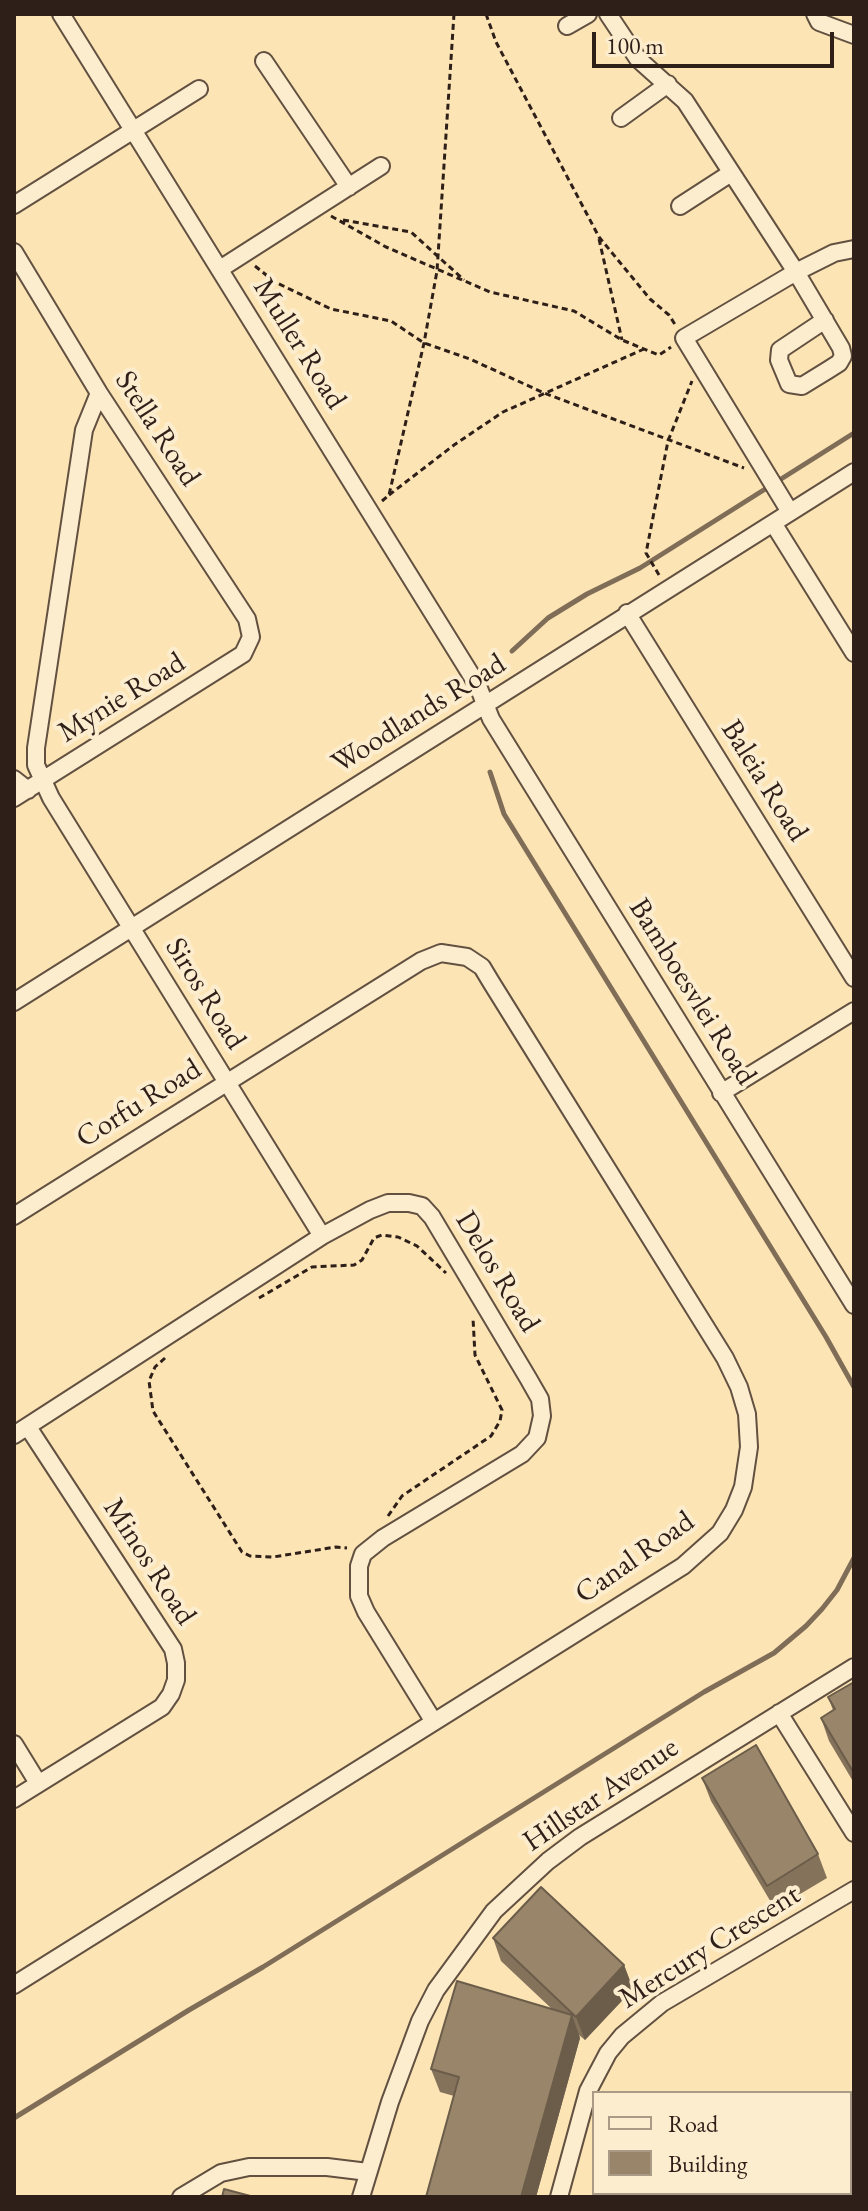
<!DOCTYPE html>
<style>
body{margin:0}
#map{position:relative;width:868px;height:2211px;overflow:hidden;background:#fce4b5;font-family:"EB Garamond",serif}
canvas{display:block}
.frame{position:absolute;inset:0;border:16px solid #2e1f19;pointer-events:none}
.legend{position:absolute;left:592px;top:2091px;width:260px;height:104px;box-sizing:border-box;background:#fdedcf;border:2px solid #aa9b86;margin:0;padding:10px 14px;list-style:none;font-size:24px;color:#2e1f19}
.legend li{display:flex;align-items:center;gap:16px;height:40px}
.legend b{width:40px;border:2px solid #aa9b86}
.scale{position:absolute;left:592px;top:32px;width:242px;height:36px;box-sizing:border-box;border:4px solid #2e1f19;border-top:0;padding-left:10px;font-size:24px;line-height:28px;white-space:nowrap;color:#2e1f19;-webkit-text-stroke:6px #fdedcf;paint-order:stroke}
</style>
<div id="map">
<canvas width="868" height="2211"></canvas>
<div class="frame"></div>
<ul class="legend">
<li><b style="height:10px;background:#fdedcf"></b>Road</li>
<li><b style="height:22px;background:#99856a"></b>Building</li>
</ul>
<div class="scale">100 m</div>
</div>
<script>
const ctx = document.querySelector('canvas').getContext('2d');
ctx.lineJoin = 'round';
function shape(rows) {
  const path = new Path2D();
  for (const r of rows) {
    path.moveTo(r[0], r[1]);
    for (let i = 2; i < r.length; i += 2) path.lineTo(r[i], r[i + 1]);
  }
  return path;
}
function strokePath(path, color, width, dash) {
  ctx.strokeStyle = color;
  ctx.lineWidth = width;
  ctx.lineCap = dash ? 'butt' : 'round';
  ctx.setLineDash(dash || []);
  ctx.stroke(path);
}
function paint(path, color) {
  ctx.fillStyle = color;
  ctx.fill(path, 'evenodd');
}
function drawText(font, color, halo, rows, align = 'center') {
  ctx.font = font + ' "EB Garamond",serif';
  ctx.lineWidth = 8;
  ctx.setLineDash([]);
  ctx.textBaseline = 'middle';
  ctx.strokeStyle = halo;
  ctx.fillStyle = color;
  for (const [text, x, y, turn = 0] of rows) {
    ctx.save();
    ctx.translate(x, y);
    ctx.rotate((+turn || 0) * Math.PI / 180);
    ctx.textAlign = isNaN(turn) ? turn : align;
    if (halo) ctx.strokeText(text, 0, 0);
    ctx.fillText(text, 0, 0);
    ctx.restore();
  }
}
const stream = shape([
 [512,651,548,618,587,594,640,568,854,433],
 [490,772,504,814,826,1337,854,1387],
 [14,2118,189,2010,263,1967,704,1692,774,1653,806,1626,822,1609,837,1590,854,1558]
]);
const path = shape([
 [486,14,496,42,599,237,650,299,669,315,676,326],
 [331,216,386,247,490,292,574,311,622,340,659,355,671,347],
 [343,220,411,232,464,280],
 [599,239,622,340],
 [255,266,275,282,331,309,391,321,424,343,470,359,544,393,744,468],
 [389,495,454,445,503,412,644,349],
 [382,501,389,495,424,343,437,271,454,14],
 [659,575,646,553,668,441,692,381],
 [259,1298,312,1267,354,1265,362,1260,374,1238,382,1235,398,1237,417,1246,446,1273],
 [165,1358,155,1367,149,1381,153,1411,242,1552,250,1556,273,1557,336,1547,347,1548],
 [388,1516,402,1496,491,1436,500,1421,502,1410,475,1355,473,1318]
]);
const minor = shape([
 [61,14,478,686,491,719,854,1305],
 [608,14,638,59,685,101,796,272,841,348,843,356,839,363,828,370,802,386,789,384,779,360,780,350,825,320],
 [815,14,819,22,854,35],
 [567,26,588,14],
 [264,61,349,187],
 [621,118,668,84],
 [14,205,199,89],
 [680,206,731,173],
 [14,252,99,393,247,619,251,637,243,654,14,798],
 [220,269,381,166],
 [99,393,84,430,36,748,36,765,51,798,322,1236],
 [790,512,684,338,796,272,834,253,854,249],
 [773,523,854,653],
 [627,613,854,978],
 [14,779,28,790],
 [14,1002,854,472],
 [721,1093,854,1011],
 [14,1216,421,961,441,953,467,957,482,967,491,982,725,1358,739,1387,747,1414,749,1447,743,1487,734,1510,720,1533,683,1566,14,1985],
 [14,1435,322,1236,370,1210,388,1203,409,1203,422,1206,432,1217,528,1378,540,1399,542,1416,537,1438,522,1454,383,1538,363,1554,359,1566,359,1596,366,1612,434,1722],
 [779,1713,854,1833],
 [14,1744,38,1783],
 [14,1799,162,1707,171,1694,176,1680,176,1663,173,1649,28,1427],
 [181,2197,221,2173,249,2167,327,2167,368,2172],
 [361,2197,390,2102,420,2021,436,1990,494,1911,548,1861,580,1837,854,1667],
 [559,2197,588,2091,608,2053,622,2036,662,2003,854,1890]
]);
const wall = shape([
 [854,1682,854,1783,829,1741,821,1718,833,1710,828,1697],
 [702,1778,818,1854,827,1878,775,1909,711,1801],
 [493,1938,624,1965,633,1989,585,2040,579,2035,580,2038,536,2197,426,2197,454,2096,440,2092,431,2069,552,2009,501,1961]
]);
const shadedWall = shape([
 [624,1965,633,1989,585,2040,576,2017],
 [572,2015,580,2038,536,2197,521,2197]
]);
const building = shape([
 [854,1682,854,1769,852,1770,821,1718,835,1709,828,1697,854,1682],
 [756,1745,818,1854,767,1886,702,1778,756,1745],
 [541,1887,624,1965,576,2017,493,1938,541,1887],
 [457,1981,572,2015,521,2197,426,2197,459,2077,431,2069,457,1981],
 [224,2189,254,2197,222,2197,224,2189]
]);
const streetNames = [
 ["Muller Road",299,344,58],
 ["Stella Road",157,429,57],
 ["Mynie Road",122,698,-32],
 ["Woodlands Road",419,714,-32],
 ["Baleia Road",764,781,58],
 ["Bamboesvlei Road",692,992,58],
 ["Siros Road",205,994,58],
 ["Corfu Road",139,1104,-32],
 ["Delos Road",497,1272,59],
 ["Canal Road",635,1558,-35],
 ["Minos Road",149,1562,57],
 ["Hillstar Avenue",601,1795,-34],
 ["Mercury Crescent",710,1947,-32]
];
strokePath(stream, '#806d57', 5);
strokePath(minor, '#625040', 20);
strokePath(path, '#2e1f19', 3, [6, 4]);
strokePath(minor, '#fdedcf', 16);
paint(wall, '#84725b');
paint(shadedWall, '#6b5d4a');
paint(building, '#99856a');
strokePath(building, '#6b5d4a', 2);
drawText('30px', '#2e1f19', '#fdedcf', streetNames);
</script>
